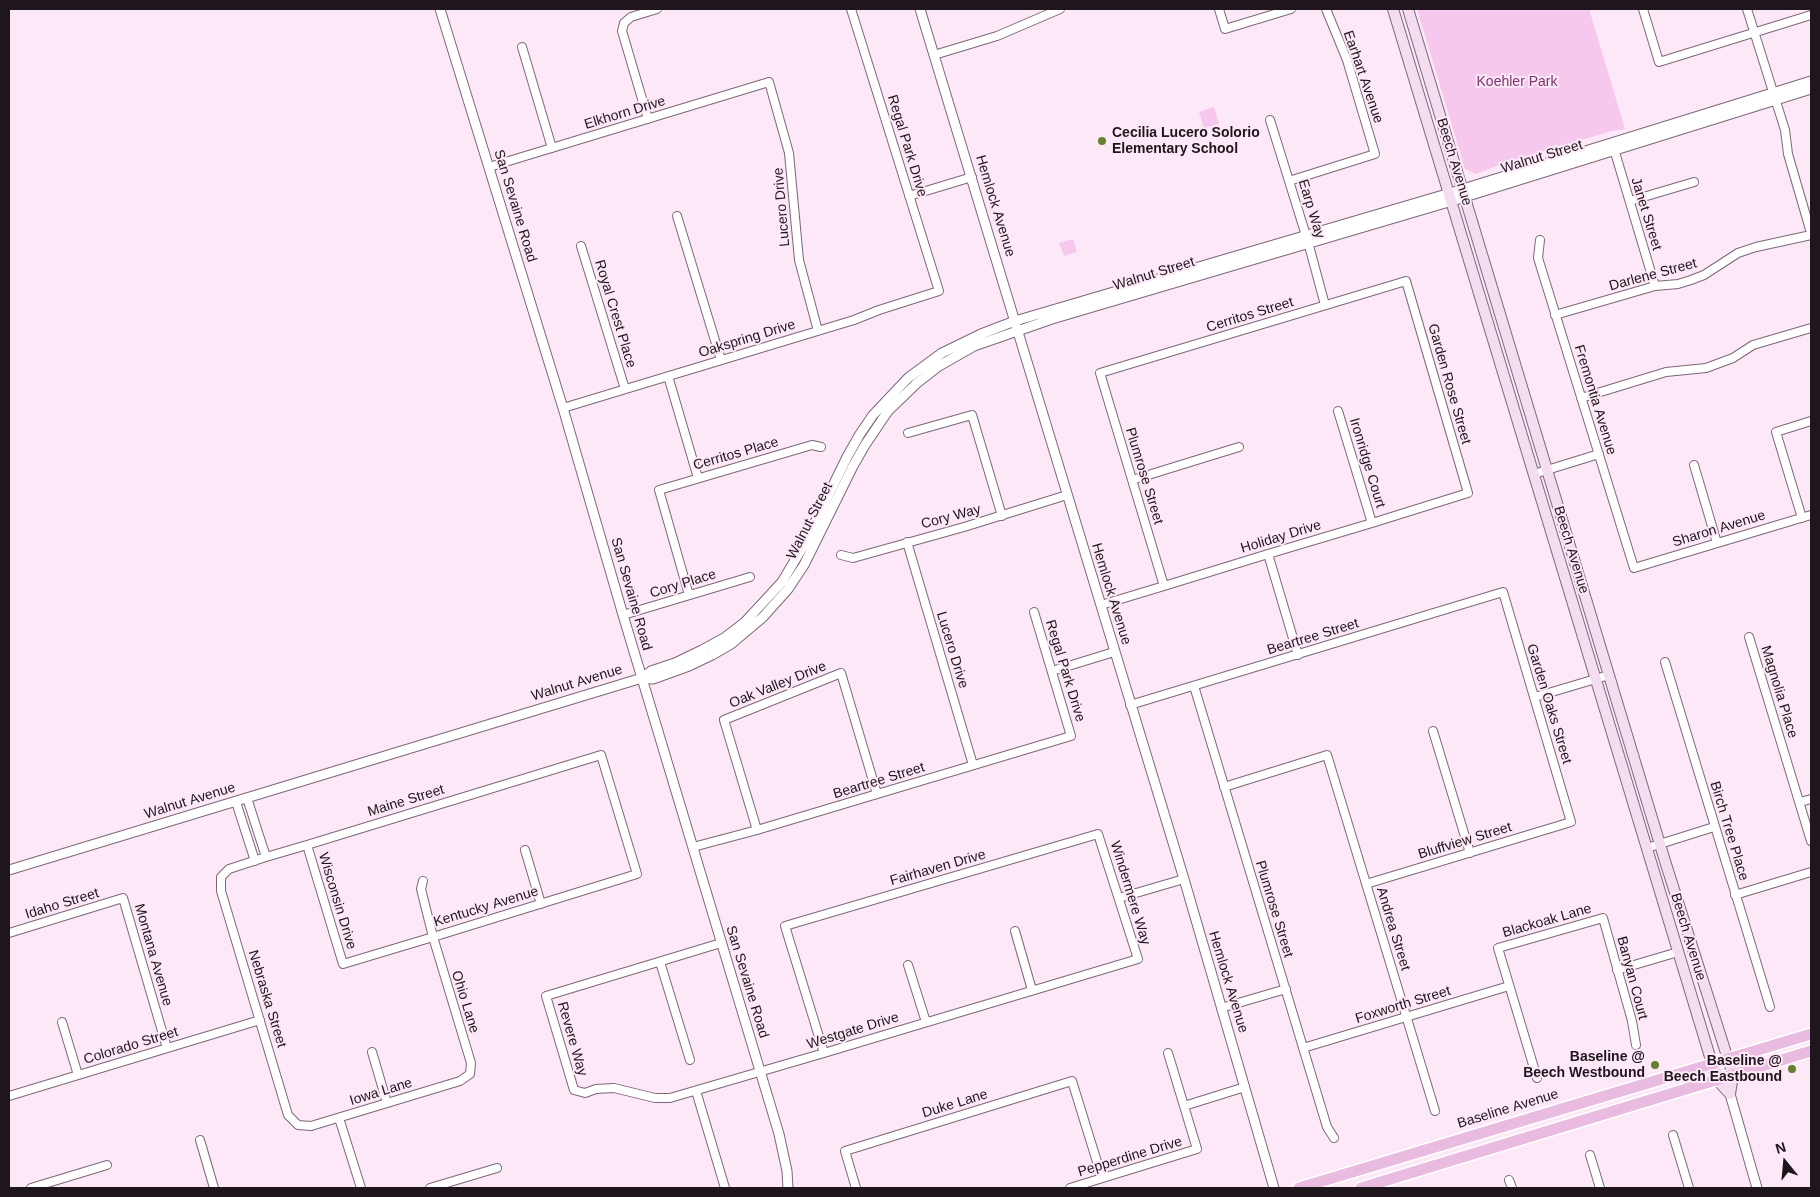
<!DOCTYPE html>
<style>
body{margin:0}
#map{position:relative;width:1820px;height:1197px;overflow:hidden;background:#fce8f7;font-family:Helvetica,sans-serif}
canvas{display:block}
.frame{position:absolute;inset:0;border:10px solid #1e161c;pointer-events:none}
.north{position:absolute;left:1760px;top:1137px;width:50px;height:50px;-webkit-text-stroke:4px #fce8f7;paint-order:stroke;rotate:343deg;font-size:14px;font-weight:700;line-height:20px;text-align:center;color:#1e161c}
.north::after{content:'';display:block;margin:auto;width:18px;height:22px;background:#1e161c;clip-path:polygon(50% 0,100% 100%,50% 72%,0 100%)}
</style>
<div id="map">
<canvas width="1820" height="1197"></canvas>
<div class="frame"></div>
<div class="north">N</div>
</div>
<script>
const ctx = document.querySelector('canvas').getContext('2d');
ctx.lineJoin = 'round';
function paint(path, color) {
  ctx.fillStyle = color;
  ctx.fill(path, 'evenodd');
}
function shape(rows) {
  const path = new Path2D();
  for (const r of rows) {
    path.moveTo(r[0], r[1]);
    for (let i = 2; i < r.length; i += 2) path.lineTo(r[i], r[i + 1]);
  }
  return path;
}
function strokePath(path, color, width, dash) {
  ctx.strokeStyle = color;
  ctx.lineWidth = width;
  ctx.lineCap = dash ? 'butt' : 'round';
  ctx.setLineDash(dash || []);
  ctx.stroke(path);
}
function drawText(font, color, halo, rows, align = 'center') {
  ctx.font = font + ' Helvetica,sans-serif';
  ctx.lineWidth = 4;
  ctx.setLineDash([]);
  ctx.textBaseline = 'middle';
  ctx.strokeStyle = halo;
  ctx.fillStyle = color;
  for (const [text, x, y, turn = 0] of rows) {
    ctx.save();
    ctx.translate(x, y);
    ctx.rotate((+turn || 0) * Math.PI / 180);
    ctx.textAlign = isNaN(turn) ? turn : align;
    if (halo) ctx.strokeText(text, 0, 0);
    ctx.fillText(text, 0, 0);
    ctx.restore();
  }
}
const green = shape([
 [1417,9,1589,9,1625,129,1612,131,1507,162,1476,174,1465,169],
 [1214,107,1219,124,1204,128,1199,112],
 [1073,239,1077,252,1064,256,1059,243]
]);
const minor = shape([
 [1219,9,1225,29,1291,9],
 [1643,9,1659,62,1811,15],
 [1747,9,1785,130,1788,154,1811,233],
 [522,47,552,148],
 [934,55,997,36,1060,9],
 [648,119,622,31,624,23,631,17,657,9],
 [1270,120,1308,242,1325,305],
 [1614,149,1655,286],
 [489,167,769,82,789,153,799,260,818,331],
 [1289,181,1375,154,1347,60,1326,9],
 [909,196,972,177],
 [1630,201,1694,182],
 [677,216,721,360],
 [1540,240,1538,258,1634,568,1811,515],
 [581,246,625,389],
 [1555,315,1655,286,1678,284,1691,280,1704,275,1738,253,1756,247,1811,235],
 [668,376,698,478],
 [1581,398,1666,372,1706,368,1733,358,1753,345,1811,328],
 [563,408,854,320,879,310,939,291,851,9],
 [1338,411,1372,523],
 [908,433,972,415,1002,516],
 [1694,465,1717,543],
 [1534,474,1599,454],
 [1132,480,1239,447],
 [1802,518,1776,432,1811,421],
 [907,542,973,765],
 [1268,554,1298,655],
 [841,555,853,558,964,527,1067,495],
 [689,595,659,490,812,445,821,447],
 [1101,605,1164,586,1268,554,1372,523,1468,493,1406,281,1100,373,1164,586],
 [623,615,750,577],
 [1749,637,1811,841],
 [1665,662,1770,1007],
 [1052,671,1114,652],
 [1194,686,1327,1127,1334,1138],
 [1535,697,1609,675],
 [1130,705,1503,592,1571,822,1366,884],
 [1433,731,1470,853],
 [1224,787,1327,755,1435,1111],
 [247,798,266,857],
 [236,802,255,861],
 [1800,802,1811,799],
 [757,830,724,720,841,673,877,794],
 [307,845,343,964,433,937,637,874,601,755,307,845,266,857,229,869,221,877,221,891,288,1115,298,1125,311,1126,460,1081,470,1074,471,1063,433,937,421,889,423,881],
 [693,847,757,830,1071,736,1034,612],
 [1647,848,1714,827],
 [525,850,541,904],
 [1735,895,1811,872],
 [1119,898,1184,879],
 [1015,931,1032,990],
 [9,933,123,898,167,1048],
 [721,943,546,996,574,1090,585,1093,596,1089,614,1088,655,1098,670,1098,824,1053,1138,959,1098,834,785,926,824,1053],
 [660,962,690,1060],
 [908,965,926,1022],
 [1617,970,1678,952],
 [1221,1008,1286,989],
 [62,1022,78,1075],
 [1303,1048,1509,986],
 [372,1052,387,1103],
 [1537,1078,1498,948,1603,918,1632,1021,1636,1045],
 [696,1091,725,1188],
 [9,1096,260,1020],
 [1184,1106,1245,1087],
 [339,1118,361,1188],
 [1673,1135,1689,1188],
 [200,1140,214,1188],
 [1590,1155,1600,1188],
 [1509,1180,1512,1188],
 [31,1188,107,1165],
 [430,1188,497,1168],
 [856,1188,845,1151,1072,1081,1102,1178],
 [1070,1188,1197,1149,1168,1053]
]);
const tertiary = shape([
 [440,9,563,408,623,615,779,1134,787,1171,788,1188],
 [920,9,1184,879,1274,1188],
 [642,678,653,679,689,666,712,655,731,644,763,617,788,589,804,565,853,466,865,445,888,411,917,383,939,366,974,346,1052,319,1452,201,1811,89],
 [9,870,642,678,651,671,675,663,702,650,724,638,745,622,782,582,804,545,847,457,860,434,873,415,908,378,942,353,981,334,1015,321,1450,193,1811,81],
 [1730,1094,1757,1188]
]);
const secondary = shape([
 [1393,9,1717,1080,1730,1094],
 [1408,9,1665,861,1733,1075,1730,1094]
]);
const primary = shape([
 [1299,1188,1811,1034],
 [1361,1188,1811,1051]
]);
const markers = [
 [1102,141,5,"#677f31"],
 [1655,1065,5,"#677f31"],
 [1792,1069,5,"#677f31"]
];
const streetNames = [
 ["Earhart Avenue",1363,77,71],
 ["Elkhorn Drive",625,113,-17],
 ["Regal Park Drive",907,146,73],
 ["Walnut Street",1542,157,-17],
 ["Beech Avenue",1454,162,73],
 ["San Sevaine Road",515,206,73],
 ["Hemlock Avenue",995,206,73],
 ["Lucero Drive",782,207,-95],
 ["Earp Way",1311,209,73],
 ["Janet Street",1646,214,73],
 ["Walnut Street",1154,274,-17],
 ["Darlene Street",1653,275,-15],
 ["Royal Crest Place",615,314,73],
 ["Cerritos Street",1250,315,-17],
 ["Oakspring Drive",747,339,-17],
 ["Garden Rose Street",1449,384,74],
 ["Fremontia Avenue",1595,400,73],
 ["Cerritos Place",736,454,-16],
 ["Ironridge Court",1367,463,73],
 ["Plumrose Street",1144,476,73],
 ["Cory Way",951,517,-15],
 ["Walnut Street",810,521,-63],
 ["Sharon Avenue",1719,529,-17],
 ["Holiday Drive",1281,537,-17],
 ["Beech Avenue",1571,550,73],
 ["Cory Place",683,584,-17],
 ["San Sevaine Road",631,594,74],
 ["Hemlock Avenue",1111,594,73],
 ["Beartree Street",1313,637,-17],
 ["Lucero Drive",952,650,73],
 ["Regal Park Drive",1065,671,73],
 ["Walnut Avenue",577,683,-17],
 ["Oak Valley Drive",778,685,-22],
 ["Magnolia Place",1779,692,73],
 ["Garden Oaks Street",1549,704,73],
 ["Beartree Street",879,781,-17],
 ["Walnut Avenue",190,801,-17],
 ["Maine Street",406,801,-17],
 ["Birch Tree Place",1729,831,73],
 ["Bluffview Street",1465,841,-17],
 ["Fairhaven Drive",938,868,-16],
 ["Windermere Way",1130,893,73],
 ["Wisconsin Drive",337,901,73],
 ["Idaho Street",62,904,-17],
 ["Kentucky Avenue",486,907,-17],
 ["Plumrose Street",1274,909,73],
 ["Blackoak Lane",1547,921,-16],
 ["Andrea Street",1393,929,73],
 ["Beech Avenue",1688,937,73],
 ["Montana Avenue",153,955,74],
 ["Banyan Court",1632,978,75],
 ["San Sevaine Road",747,982,73],
 ["Hemlock Avenue",1228,982,73],
 ["Nebraska Street",267,999,73],
 ["Ohio Lane",465,1002,73],
 ["Foxworth Street",1403,1005,-17],
 ["Westgate Drive",853,1031,-17],
 ["Revere Way",572,1039,74],
 ["Colorado Street",131,1046,-17],
 ["Iowa Lane",381,1092,-17],
 ["Duke Lane",955,1104,-17],
 ["Baseline Avenue",1508,1109,-17],
 ["Pepperdine Drive",1130,1157,-17]
];
const parkNames = [
 ["Koehler Park",1517,82]
];
const poiNames = [
 ["Cecilia Lucero Solorio",1112,133,"left"],
 ["Elementary School",1112,149,"left"],
 ["Baseline @",1645,1057],
 ["Beech Westbound",1645,1073],
 ["Baseline @",1782,1061],
 ["Beech Eastbound",1782,1077]
];
paint(green, '#f7c8ed');
strokePath(minor, '#7d6778', 10);
strokePath(tertiary, '#7d6778', 11);
strokePath(secondary, '#7d6778', 12);
strokePath(primary, '#fff', 14);
strokePath(minor, '#fff', 8);
strokePath(tertiary, '#fff', 9);
strokePath(secondary, '#f4ddf0', 10);
strokePath(primary, '#eabbe1', 11);
for (const [x, y, r, color] of markers) {
  const dot = new Path2D();
  dot.arc(x, y, r, 0, 2 * Math.PI);
  ctx.fillStyle = color;
  ctx.fill(dot);
  strokePath(dot, '#fce8f7', 2);
}
drawText('14px', '#1e161c', '#fce8f7', streetNames);
drawText('14px', '#7d3471', '#fce8f7', parkNames);
drawText('bold 14px', '#1e161c', '#fce8f7', poiNames, 'right');
</script>
